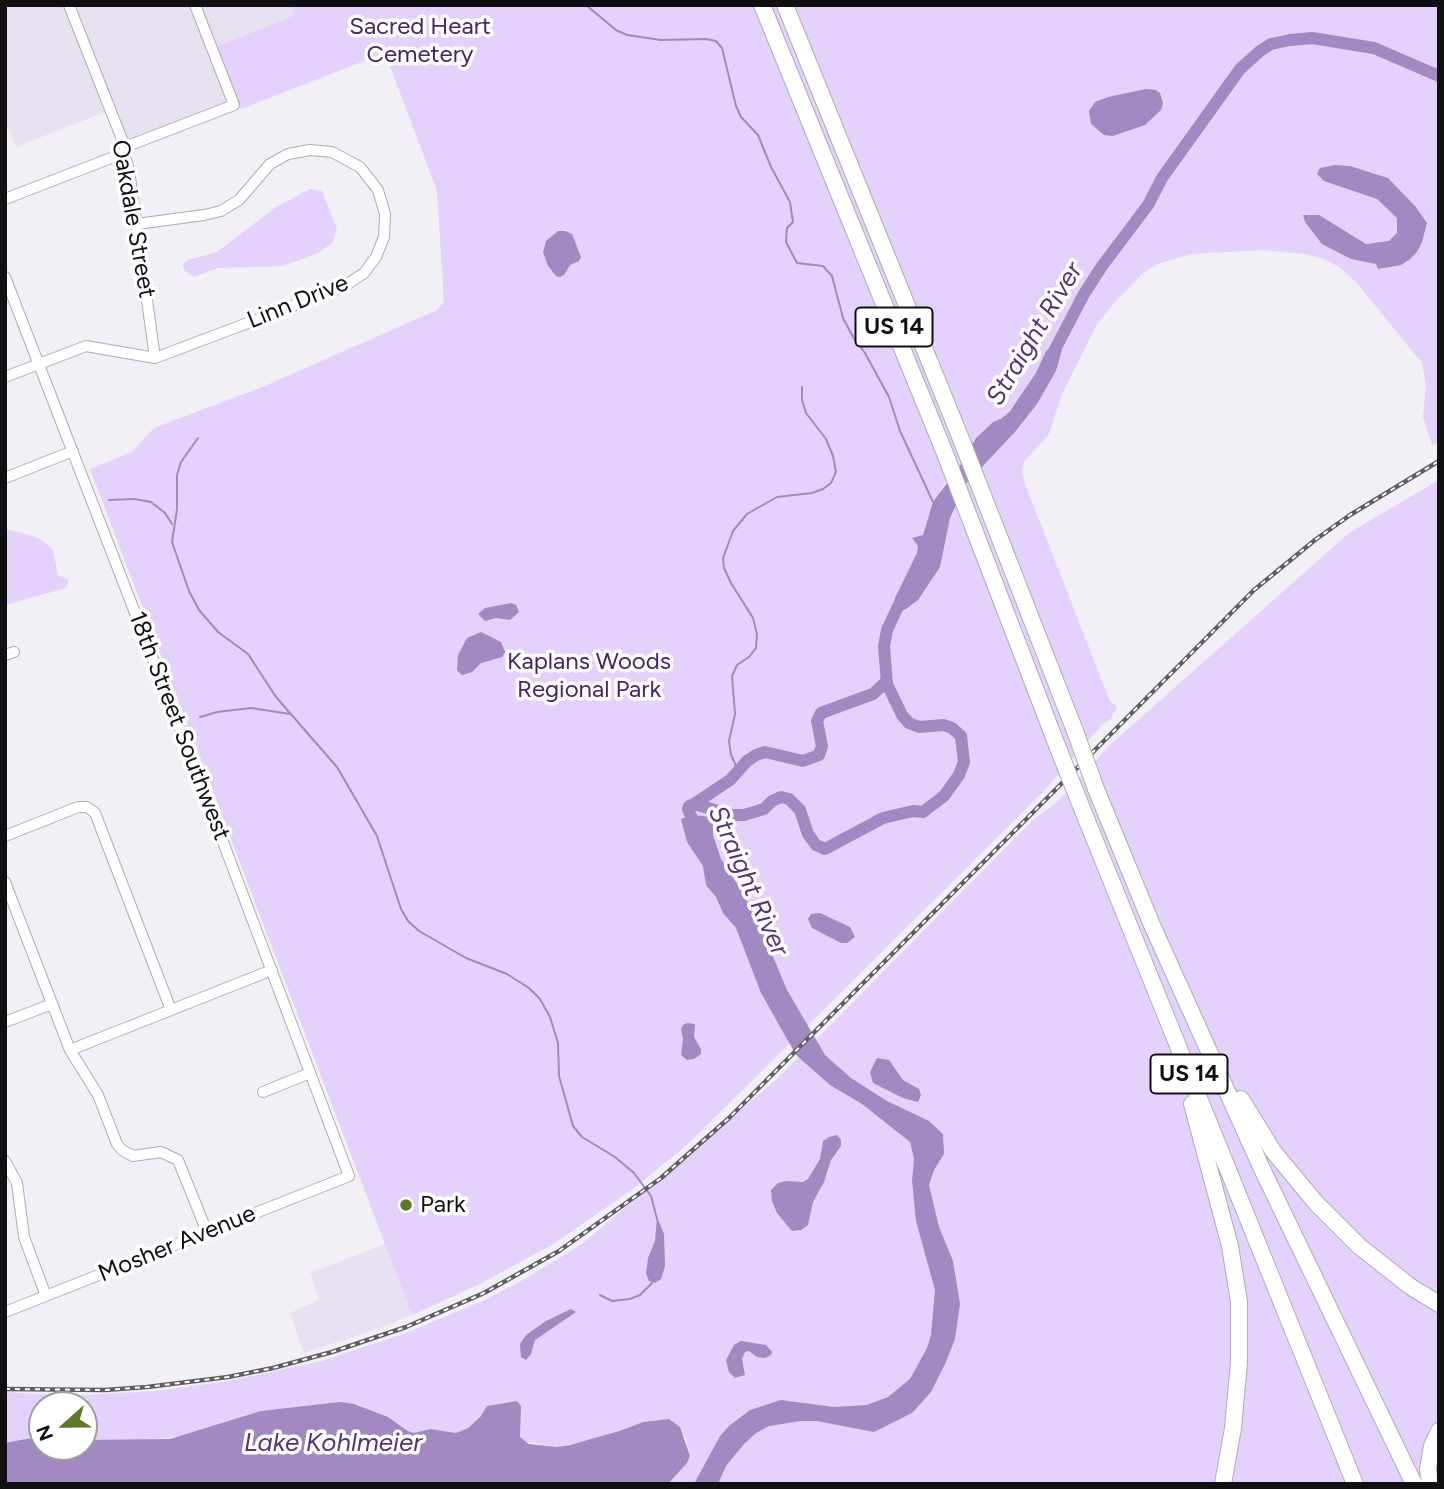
<!DOCTYPE html>
<style>
body{margin:0}
#map{position:relative;width:1444px;height:1489px;overflow:hidden;background:#f2eff7;font-family:Figtree,sans-serif}
canvas{display:block}
.frame{position:absolute;inset:0;border:7px solid #110f12;pointer-events:none}
.north{position:absolute;left:28px;top:1391px;width:70px;height:70px;box-sizing:border-box;background:#fff;border:2px solid #a09fa0;border-radius:50%;rotate:249deg;font-size:19px;font-weight:700;line-height:28px;text-align:center;color:#110f12}
.north::after{content:'';display:block;margin:auto;width:24px;height:32px;background:#5e772a;clip-path:polygon(50% 0,100% 100%,50% 72%,0 100%)}
</style>
<div id="map">
<canvas width="1444" height="1489"></canvas>
<div class="frame"></div>
<div class="north">N</div>
</div>
<script>
const ctx = document.querySelector('canvas').getContext('2d');
ctx.lineJoin = 'round';
function paint(path, color) {
  ctx.fillStyle = color;
  ctx.fill(path, 'evenodd');
}
function shape(rows) {
  const path = new Path2D();
  for (const r of rows) {
    path.moveTo(r[0], r[1]);
    for (let i = 2; i < r.length; i += 2) path.lineTo(r[i], r[i + 1]);
  }
  return path;
}
function strokePath(path, color, width, dash) {
  ctx.strokeStyle = color;
  ctx.lineWidth = width;
  ctx.lineCap = dash ? 'butt' : 'round';
  ctx.setLineDash(dash || []);
  ctx.stroke(path);
}
function drawText(font, color, halo, rows, align = 'center') {
  ctx.font = font + ' Figtree,sans-serif';
  ctx.lineWidth = 7;
  ctx.setLineDash([]);
  ctx.textBaseline = 'middle';
  ctx.strokeStyle = halo;
  ctx.fillStyle = color;
  for (const [text, x, y, turn = 0] of rows) {
    ctx.save();
    ctx.translate(x, y);
    ctx.rotate((+turn || 0) * Math.PI / 180);
    ctx.textAlign = isNaN(turn) ? turn : align;
    if (halo) ctx.strokeText(text, 0, 0);
    ctx.fillText(text, 0, 0);
    ctx.restore();
  }
}
const built = shape([
 [5,5,64,5,105,112,16,147,5,121],
 [75,5,292,5,295,15,217,46,238,101,130,140,125,137],
 [385,1244,412,1315,380,1328,304,1353,290,1313,319,1300,310,1273]
]);
const green = shape([
 [292,5,1439,5,1439,443,1432,445,1423,417,1426,385,1422,363,1356,282,1339,267,1324,259,1305,254,1264,250,1191,254,1160,263,1144,272,1115,302,1097,324,1062,394,1049,434,1024,462,1022,471,1025,484,1104,686,1110,701,1117,707,1110,720,1104,723,1042,793,688,1144,634,1188,555,1243,480,1284,412,1315,90,469,132,452,154,428,265,386,437,310,444,302,437,191,385,53,241,109,217,46,295,15],
 [1062,350,1056,371,1037,404,1015,432,965,485,950,518,940,492,943,485,964,460,976,438,993,422,1002,418,1015,404,1037,373,1046,351],
 [310,189,322,191,337,229,332,243,318,253,283,266,218,268,194,277,186,272,182,265,188,260,217,252,276,207],
 [1439,480,1439,1484,668,1484,687,1463,690,1456,686,1438,669,1419,643,1422,594,1439,557,1447,523,1441,520,1437,519,1425,521,1406,517,1401,495,1407,490,1406,468,1428,456,1433,441,1430,414,1433,408,1431,401,1425,354,1404,261,1411,184,1436,138,1441,84,1440,84,1405,42,1405,42,1438,5,1443,5,1392,67,1396,156,1391,228,1381,322,1361,406,1333,487,1299,525,1279,582,1244,776,1080,1033,820,1056,803,1110,745,1349,533],
 [5,529,32,536,42,540,53,550,58,575,69,580,66,588,5,605]
]);
const water = shape([
 [1146,89,1156,90,1160,93,1163,103,1161,110,1145,125,1113,136,1104,135,1091,124,1089,111,1095,102,1108,97],
 [1335,165,1350,166,1388,178,1415,206,1427,223,1422,242,1417,252,1409,260,1401,265,1378,269,1376,264,1351,259,1322,244,1305,222,1303,215,1319,215,1366,244,1389,241,1397,233,1397,218,1377,199,1324,181,1317,174,1320,168],
 [558,231,565,231,572,234,581,257,579,261,570,265,564,275,560,277,556,276,548,266,543,252,546,241],
 [1061,341,1062,350,1056,371,1037,404,1015,432,965,485,950,518,940,567,918,600,906,609,894,613,895,598,917,553,918,546,912,538,923,535,933,502,964,460,976,438,993,422,1002,418,1010,411,1036,373,1046,351],
 [511,603,516,605,519,612,510,620,496,618,485,621,478,614,485,608],
 [481,632,501,642,505,652,502,657,481,663,472,672,462,675,457,670,458,655,467,638],
 [691,815,713,817,713,835,721,859,743,893,764,935,787,990,825,1055,851,1078,887,1101,929,1121,943,1134,944,1154,934,1170,929,1185,939,1227,953,1261,960,1304,955,1339,946,1362,931,1392,912,1413,874,1432,817,1421,801,1421,769,1426,756,1433,744,1444,726,1466,718,1484,694,1484,720,1436,729,1426,750,1410,781,1400,834,1407,867,1405,888,1397,910,1379,927,1348,931,1335,935,1290,916,1221,912,1181,914,1159,910,1142,862,1104,830,1085,796,1055,761,993,736,928,723,913,716,897,706,885,703,866,687,842,681,819],
 [820,913,850,927,855,937,847,943,841,943,812,928,808,919,811,914],
 [687,1023,695,1024,694,1037,701,1049,701,1054,694,1059,687,1060,681,1055,683,1039,681,1029,683,1025],
 [877,1058,889,1060,903,1080,919,1089,921,1095,918,1102,903,1098,873,1083,870,1072],
 [837,1135,841,1140,841,1146,831,1160,824,1182,813,1202,808,1225,801,1230,792,1231,777,1213,772,1201,771,1190,778,1183,786,1181,803,1182,808,1179,820,1159,823,1141,829,1137],
 [657,1217,664,1234,665,1266,661,1279,655,1283,649,1281,646,1273,648,1258,655,1241],
 [571,1309,576,1312,535,1340,531,1354,526,1360,521,1357,520,1344,526,1335,546,1321],
 [741,1341,766,1345,772,1352,771,1355,765,1358,757,1357,749,1351,745,1352,742,1359,745,1375,735,1378,729,1372,726,1360,734,1345],
 [517,1401,521,1406,520,1437,529,1444,557,1447,570,1445,619,1431,643,1422,669,1419,680,1427,690,1456,687,1463,668,1484,5,1484,5,1443,26,1439,42,1438,42,1447,84,1447,84,1440,170,1439,261,1411,340,1402,354,1404,388,1417,408,1431,414,1433,431,1429,456,1433,468,1428,481,1416,487,1406]
]);
const stream = shape([
 [586,5,616,30,627,35,661,40,706,39,716,41,722,48,736,106,741,117,758,135,771,167,790,202,793,222,787,228,786,242,797,263,823,266,832,276,843,318,853,337,865,353,889,397,900,431,933,502],
 [198,438,181,462,177,475,177,509,172,542,189,591,199,610,218,632,248,654,276,697,337,767,377,836,401,909,408,921,419,931,466,958,507,974,529,988,540,999,550,1017,558,1043,559,1076,573,1126,582,1137,615,1157,634,1173,651,1196,657,1219],
 [109,500,134,499,151,502,165,513,172,524],
 [200,717,217,712,251,708,290,714],
 [739,772,731,755,729,741,735,714,732,676,737,665,749,657,756,648,757,634,753,618,731,583,724,568,723,558,733,531,747,514,777,497,812,493,823,489,831,483,836,472,833,456,826,439,806,413,802,400,802,387],
 [600,1295,612,1301,630,1299,640,1295,652,1283]
]);
const river = shape([
 [1051,357,1084,294,1102,266,1148,205,1162,178,1240,69,1260,51,1271,44,1290,40,1312,38,1374,48,1439,76],
 [694,804,730,780,747,761,756,755,765,752,803,761,819,755,822,746,817,721,821,713,873,694,887,681],
 [696,828,688,809,689,806,694,804,732,815,744,815,764,809,772,801,781,797,789,799,800,810,808,834,816,845,825,849,883,818,913,811,923,812,944,796,959,775,964,762,961,736,952,728,944,725,919,727,909,723,902,715,887,684,884,646,887,630,901,600]
]);
const minor = shape([
 [69,5,125,147,124,153,129,170,155,358],
 [125,147,234,105,195,5],
 [5,199,124,153],
 [5,277,194,765,349,1176,5,1312],
 [5,377,86,346,155,358,343,287,364,273,376,257,384,237,385,214,378,190,360,167,332,152,310,150,288,154,270,164,239,200,221,211,204,215,137,224],
 [5,478,73,451],
 [5,655,14,652],
 [5,836,78,807,87,807,95,813,171,1010],
 [5,882,70,1050,98,1095,117,1144,122,1150,133,1156,161,1152,178,1160,207,1232],
 [5,1022,52,1004],
 [70,1050,272,970],
 [263,1092,310,1073],
 [5,1161,17,1183,24,1237,46,1296]
]);
const highway = shape([
 [762,5,944,451,1058,748],
 [785,5,961,439,1075,731],
 [1096,789,1152,925,1262,1169,1414,1484],
 [1079,801,1355,1484],
 [1241,1099,1273,1151,1316,1203,1359,1246,1411,1287,1439,1304],
 [1192,1104,1230,1246,1239,1302,1239,1362,1233,1428,1223,1484],
 [1430,1484,1428,1469,1432,1446,1439,1431]
]);
const rail = shape([
 [5,1389,105,1390,147,1387,228,1377,273,1368,332,1352,406,1327,484,1293,559,1251,661,1178,729,1118,1254,590,1315,540,1350,515,1439,461]
]);
const highwayBridge = shape([
 [1075,731,1096,789],
 [1058,748,1079,801]
]);
const markers = [
 [406,1205,7,"#5e772a"]
];
const shields = [
 [894,327,77],
 [1189,1074,77]
];
const shieldNames = [
 ["US 14",894,327],
 ["US 14",1189,1074]
];
const parkNames = [
 ["Sacred Heart",420,27],
 ["Cemetery",420,55],
 ["Kaplans Woods",589,662],
 ["Regional Park",589,690]
];
const streetNames = [
 ["Oakdale Street",133,219,80],
 ["Linn Drive",298,302,-22],
 ["18th Street Southwest",179,726,69],
 ["Mosher Avenue",177,1244,-22]
];
const poiNames = [
 ["Park",420,1205]
];
const waterNames = [
 ["Straight River",1035,334,-59],
 ["Straight River",748,881,66],
 ["Lake Kohlmeier",333,1443]
];
paint(built, '#e8e1f1');
paint(green, '#e4d1fc');
paint(water, '#a289c1');
strokePath(stream, '#a289c1', 2);
strokePath(river, '#a289c1', 12);
strokePath(minor, '#aeabb3', 12);
strokePath(highway, '#aeabb3', 18);
strokePath(minor, '#fff', 10);
strokePath(highway, '#fff', 16);
strokePath(rail, '#5f5d62', 4.5);
strokePath(rail, '#fff', 2, [5]);
strokePath(highwayBridge, '#aeabb3', 18, []);
strokePath(highwayBridge, '#fff', 16);
for (const [x, y, r, color] of markers) {
  const dot = new Path2D();
  dot.arc(x, y, r, 0, 2 * Math.PI);
  ctx.fillStyle = color;
  ctx.fill(dot);
  strokePath(dot, '#fff', 2.5);
}
for (const [x, y, w] of shields) {
  const box = new Path2D();
  box.roundRect(x - w / 2, y - 19.5, w, 39, 5);
  ctx.fillStyle = '#fff';
  ctx.fill(box);
  strokePath(box, '#110f12', 2);
}
drawText('bold 23px', '#110f12', null, shieldNames);
drawText('24px', '#472367', '#fff', parkNames);
drawText('24px', '#110f12', '#fff', streetNames);
drawText('24px', '#110f12', '#fff', poiNames, 'left');
drawText('italic 26px', '#563378', '#fff', waterNames);
</script>
